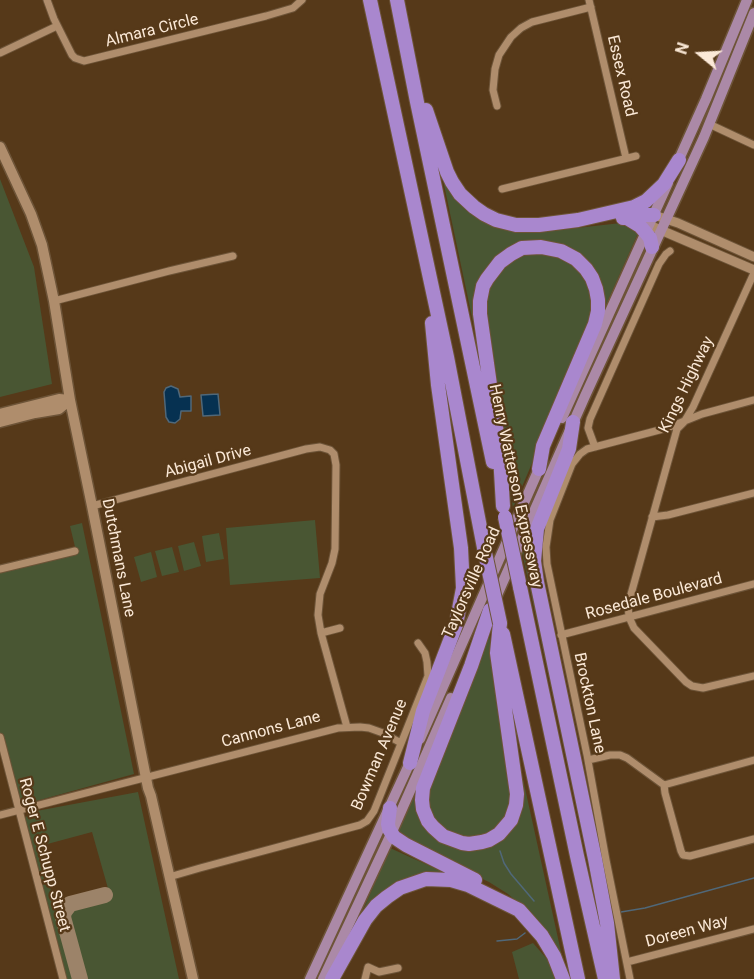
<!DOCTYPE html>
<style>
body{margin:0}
#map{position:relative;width:754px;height:979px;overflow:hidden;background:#563919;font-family:Roboto,sans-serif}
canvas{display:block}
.north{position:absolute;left:670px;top:24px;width:60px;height:60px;-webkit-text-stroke:4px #563919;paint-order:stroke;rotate:288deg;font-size:16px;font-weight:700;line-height:24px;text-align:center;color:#fbe9d7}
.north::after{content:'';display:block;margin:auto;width:21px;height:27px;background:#fbe9d7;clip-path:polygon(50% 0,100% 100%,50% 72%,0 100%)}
</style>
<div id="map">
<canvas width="754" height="979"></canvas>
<div class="north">N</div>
</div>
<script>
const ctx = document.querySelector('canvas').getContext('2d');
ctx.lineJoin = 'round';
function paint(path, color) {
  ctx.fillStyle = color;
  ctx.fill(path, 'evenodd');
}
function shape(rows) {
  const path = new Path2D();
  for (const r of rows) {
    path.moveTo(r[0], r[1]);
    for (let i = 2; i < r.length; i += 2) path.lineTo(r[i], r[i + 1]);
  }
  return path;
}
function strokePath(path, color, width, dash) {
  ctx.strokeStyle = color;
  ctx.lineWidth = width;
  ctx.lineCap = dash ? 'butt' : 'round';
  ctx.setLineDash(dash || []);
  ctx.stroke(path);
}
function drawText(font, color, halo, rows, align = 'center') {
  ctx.font = font + ' Roboto,sans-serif';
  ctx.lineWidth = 4.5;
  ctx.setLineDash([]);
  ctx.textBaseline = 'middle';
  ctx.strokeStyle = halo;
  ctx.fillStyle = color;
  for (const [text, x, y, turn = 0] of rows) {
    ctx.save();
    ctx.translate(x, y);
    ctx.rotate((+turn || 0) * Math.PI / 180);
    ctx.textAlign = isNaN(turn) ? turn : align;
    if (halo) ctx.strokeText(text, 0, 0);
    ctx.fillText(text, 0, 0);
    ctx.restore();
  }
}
const green = shape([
 [0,179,34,267,52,384,0,397],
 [443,180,452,195,467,210,486,222,504,229,532,233,621,223,639,231,602,314,597,283,546,244,490,266,481,354,473,322],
 [527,252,548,252,573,263,587,279,593,300,589,329,513,508,485,324,485,292,502,265],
 [315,520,320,578,230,585,226,528],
 [82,523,134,774,18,806,0,734,0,570,76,551,70,526],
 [534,525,532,537,594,889,522,552],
 [219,533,224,559,206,562,202,536],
 [194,542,201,566,184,571,178,546],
 [172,547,179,572,162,576,155,551],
 [151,552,157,577,141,582,134,557],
 [489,633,512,798,505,821,484,837,454,837,433,821,425,798],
 [516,755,523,779,563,961,525,909,508,894,489,882,448,863,396,835,414,794,418,796,449,843,507,831],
 [138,792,179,979,85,979,69,920,70,915,76,907,111,899,92,832,40,846,73,979,64,979,24,819,31,812],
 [390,848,452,876,430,876,360,917],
 [533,943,547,959,557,979,519,979,512,952]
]);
const water = shape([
 [171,386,178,389,180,397,191,396,191,411,181,411,180,419,175,423,169,422,166,417,164,392,166,388,171,386],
 [218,394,220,415,203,416,201,395,218,394]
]);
const stream = shape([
 [500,851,504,863,511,874,534,901],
 [621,912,645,908,754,878],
 [497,941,517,939,525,933]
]);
const taxiway = shape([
 [80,979,63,917,64,912,70,904,105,895]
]);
const minor = shape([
 [47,0,54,19,72,55,75,58,84,61,266,16,293,8,302,0],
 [589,0,626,158],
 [0,53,57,26],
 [497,106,493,90,495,69,499,55,511,37,521,28,532,22,591,7],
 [709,124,754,145],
 [502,189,636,156],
 [754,273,693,407,684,422,677,429,628,605,629,617,634,628,686,682,692,686,703,688,754,676],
 [54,301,169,271,233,256],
 [595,447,588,428,590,419,659,264,666,254,670,251],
 [92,506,306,449,320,447,330,450,334,454,336,465,335,549,332,563,320,594,318,615,321,633,347,727],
 [652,517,668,515,754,493],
 [0,569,75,551],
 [321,633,340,628],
 [561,635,754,584],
 [0,737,63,979],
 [588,760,610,755,620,755,627,758,664,785],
 [664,785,665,793,681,851,683,855,690,856,754,839],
 [664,785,754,760],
 [0,815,338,728,360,727,369,728,383,733,401,743],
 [169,877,200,868,360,825,367,821,374,811,428,676,427,662,425,653,418,643],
 [627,962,754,929],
 [365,979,368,967,379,972,398,968],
 [630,979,606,860,587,755,547,564,546,547,550,520,572,464,580,454,587,449,667,428,702,414,754,400]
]);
const tertiary = shape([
 [654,215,678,223,754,257],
 [649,225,754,270]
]);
const secondary = shape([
 [0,147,31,214,42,245,54,301,70,400,92,506,148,788,151,796,193,979],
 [0,414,59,399,70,400],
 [0,422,35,413,59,409,70,400]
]);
const primary = shape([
 [676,166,706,99,747,0],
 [562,418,668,183],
 [494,602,585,396,704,137,754,13],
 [420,739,542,462],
 [310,979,413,756],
 [323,979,391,834,451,698]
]);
const motorway = shape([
 [370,0,447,357,485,553],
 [397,0,417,102,493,462],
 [426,110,447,172,452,182,460,194,474,207,484,214,496,220,516,225,539,225,578,220,634,207,646,201,664,184,679,160],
 [623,218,641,215,654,215],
 [627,218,640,226,646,233,650,238,652,247],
 [573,422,569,449,537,529,534,561,537,582,595,859,607,923,613,979],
 [503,506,500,455,480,314,480,301,483,286,487,279,500,262,511,254,522,248,541,247,561,251,576,259,586,269,592,278,596,289,598,300,598,311,595,324,543,446,539,469],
 [520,587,577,856,605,979],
 [490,610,471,666,423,788,422,800,423,809,428,821,433,827,443,836,462,843,469,844,482,842,489,840,499,834,511,820,516,805,517,794,497,653,500,623],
 [503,634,578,979],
 [410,763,423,711,456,625,463,588,461,548,438,385,432,323],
 [390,808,388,824,389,829,394,837,406,845,475,880],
 [332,979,365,920,376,906,387,897,400,888,426,879,451,880,468,885,519,910,542,936,554,956,563,979]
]);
const motorwayBridge = shape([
 [505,517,520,587],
 [485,553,500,623]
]);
const streetNames = [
 ["Almara Circle",152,31,-14],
 ["Essex Road",621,76,77],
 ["Kings Highway",687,385,-64],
 ["Abigail Drive",208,462,-15],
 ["Henry Watterson Expressway",515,486,78],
 ["Dutchmans Lane",118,558,79],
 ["Taylorsville Road",472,583,-66],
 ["Rosedale Boulevard",654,597,-15],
 ["Brockton Lane",589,703,78],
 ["Cannons Lane",271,730,-15],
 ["Bowman Avenue",380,755,-67],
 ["Roger E Schupp Street",44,855,75],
 ["Doreen Way",687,932,-15]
];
paint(green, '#495633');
paint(water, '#063151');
strokePath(water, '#506879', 1.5);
strokePath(stream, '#506879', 1.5);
strokePath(taxiway, '#9c8369', 16);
strokePath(minor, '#6d5438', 9);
strokePath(tertiary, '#6d5438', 11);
strokePath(secondary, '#6d5438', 13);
strokePath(primary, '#6d5438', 13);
strokePath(motorway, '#6d5438', 16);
strokePath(minor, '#af8d6c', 7);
strokePath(tertiary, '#af8d6c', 9);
strokePath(secondary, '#af8d6c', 10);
strokePath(primary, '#ab89a7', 10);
strokePath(motorway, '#a987ce', 14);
strokePath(motorwayBridge, '#6d5438', 16, []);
strokePath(motorwayBridge, '#a987ce', 14);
drawText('16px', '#fbe9d7', '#563919', streetNames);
</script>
